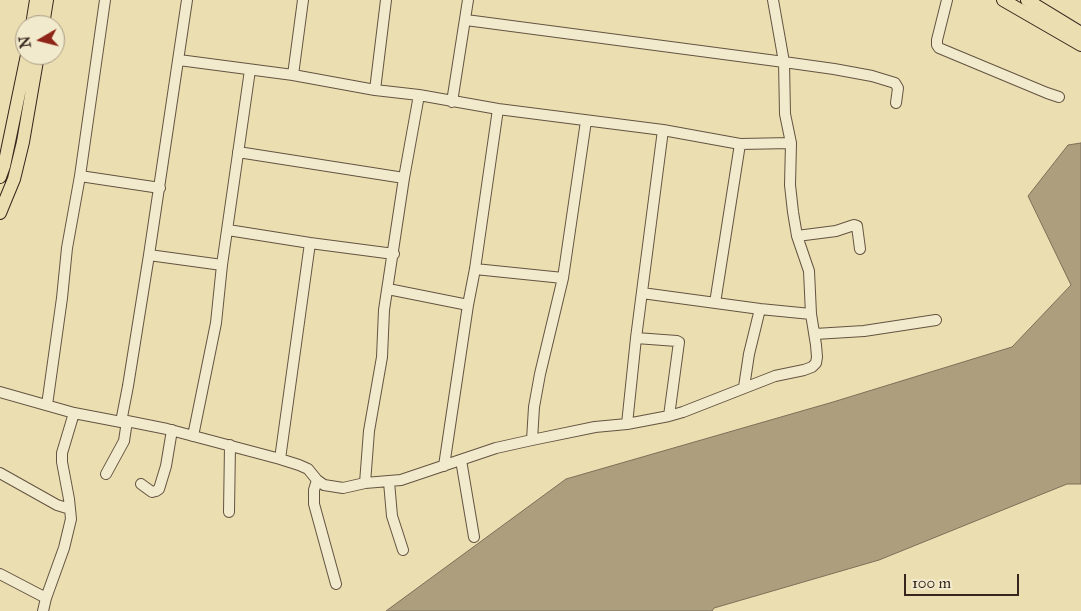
<!DOCTYPE html>
<style>
body{margin:0}
#map{position:relative;width:1081px;height:611px;overflow:hidden;background:#ebdeb0;font-family:"IM FELL Great Primer",serif}
canvas{display:block}
.north{position:absolute;left:15px;top:15px;width:50px;height:50px;box-sizing:border-box;background:#f2eacc;border:1px solid #a79c86;border-radius:50%;rotate:262deg;font-size:14px;font-weight:700;line-height:20px;text-align:center;color:#36261e}
.north::after{content:'';display:block;margin:auto;width:18px;height:22px;background:#8f2418;clip-path:polygon(50% 0,100% 100%,50% 72%,0 100%)}
.scale{position:absolute;left:904px;top:574px;width:115px;height:22px;box-sizing:border-box;border:2px solid #36261e;border-top:0;padding-left:6px;font-size:15px;line-height:18px;white-space:nowrap;color:#36261e;-webkit-text-stroke:4px #f2eacc;paint-order:stroke}
</style>
<div id="map">
<canvas width="1081" height="611"></canvas>
<div class="north">N</div>
<div class="scale">100 m</div>
</div>
<script>
const ctx = document.querySelector('canvas').getContext('2d');
ctx.lineJoin = 'round';
function paint(path, color) {
  ctx.fillStyle = color;
  ctx.fill(path, 'evenodd');
}
function shape(rows) {
  const path = new Path2D();
  for (const r of rows) {
    path.moveTo(r[0], r[1]);
    for (let i = 2; i < r.length; i += 2) path.lineTo(r[i], r[i + 1]);
  }
  return path;
}
function strokePath(path, color, width, dash) {
  ctx.strokeStyle = color;
  ctx.lineWidth = width;
  ctx.lineCap = dash ? 'butt' : 'round';
  ctx.setLineDash(dash || []);
  ctx.stroke(path);
}
const water = shape([
 [1081,143,1081,484,1067,484,879,560,714,608,712,611,386,611,566,479,833,402,1012,347,1071,285,1028,196,1068,145,1081,143]
]);
const minor = shape([
 [947,0,937,40,937,45,939,48,1047,93,1059,97],
 [466,20,784,62,834,69,872,76,895,83,898,88,896,103],
 [179,60,293,75,375,90,419,95,498,109,663,130,740,144,791,143],
 [293,75,303,0],
 [375,90,386,0],
 [452,102,468,0],
 [238,152,404,178],
 [80,176,160,188],
 [228,230,310,243,394,254],
 [797,236,836,231,854,225,857,226,860,249],
 [149,255,222,265],
 [475,269,563,278],
 [388,289,468,305],
 [642,293,760,309,811,314],
 [715,303,740,144],
 [815,334,864,331,936,320],
 [636,338,677,341,679,342,669,416],
 [744,387,749,354,760,309],
 [0,392,74,413,121,422,127,421,167,429,280,459,299,465,308,469,317,480,324,485,343,488,365,483,401,480,496,448,532,440,595,427,627,424,669,416,683,412,775,376,804,370,812,367,816,363,817,357,816,345,811,314,809,271,797,236,793,212,790,185,791,143,785,114,784,62,773,0],
 [47,405,62,298,67,248,80,176,105,0],
 [121,422,128,386,149,255,187,0],
 [627,424,636,338,663,130],
 [193,436,216,323,222,265,250,70],
 [532,440,534,407,540,374,563,278,586,121],
 [280,459,310,243],
 [461,460,474,537],
 [444,466,468,305,475,269,498,109],
 [0,473,57,505,70,509],
 [106,474,124,441,127,421],
 [317,480,314,490,314,504,336,584],
 [389,482,392,516,403,550],
 [365,483,369,431,382,357,384,310,404,178,419,95],
 [141,484,152,492,156,491,159,489,166,466,172,430],
 [229,512,230,445],
 [0,574,46,598],
 [43,611,46,598,64,548,71,519,69,499,62,462,62,453,74,413]
]);
const major = shape([
 [1003,0,1081,45],
 [1027,0,1081,33],
 [32,25,36,0],
 [43,25,47,0],
 [0,177,4,166,27,55],
 [0,213,14,179,23,142,38,55]
]);
paint(water, '#ad9f7e');
strokePath(water, '#7d6f58', 1);
strokePath(minor, '#635442', 12);
strokePath(major, '#36261e', 14);
strokePath(minor, '#f2eacc', 10);
strokePath(major, '#ebdeb0', 12);
</script>
